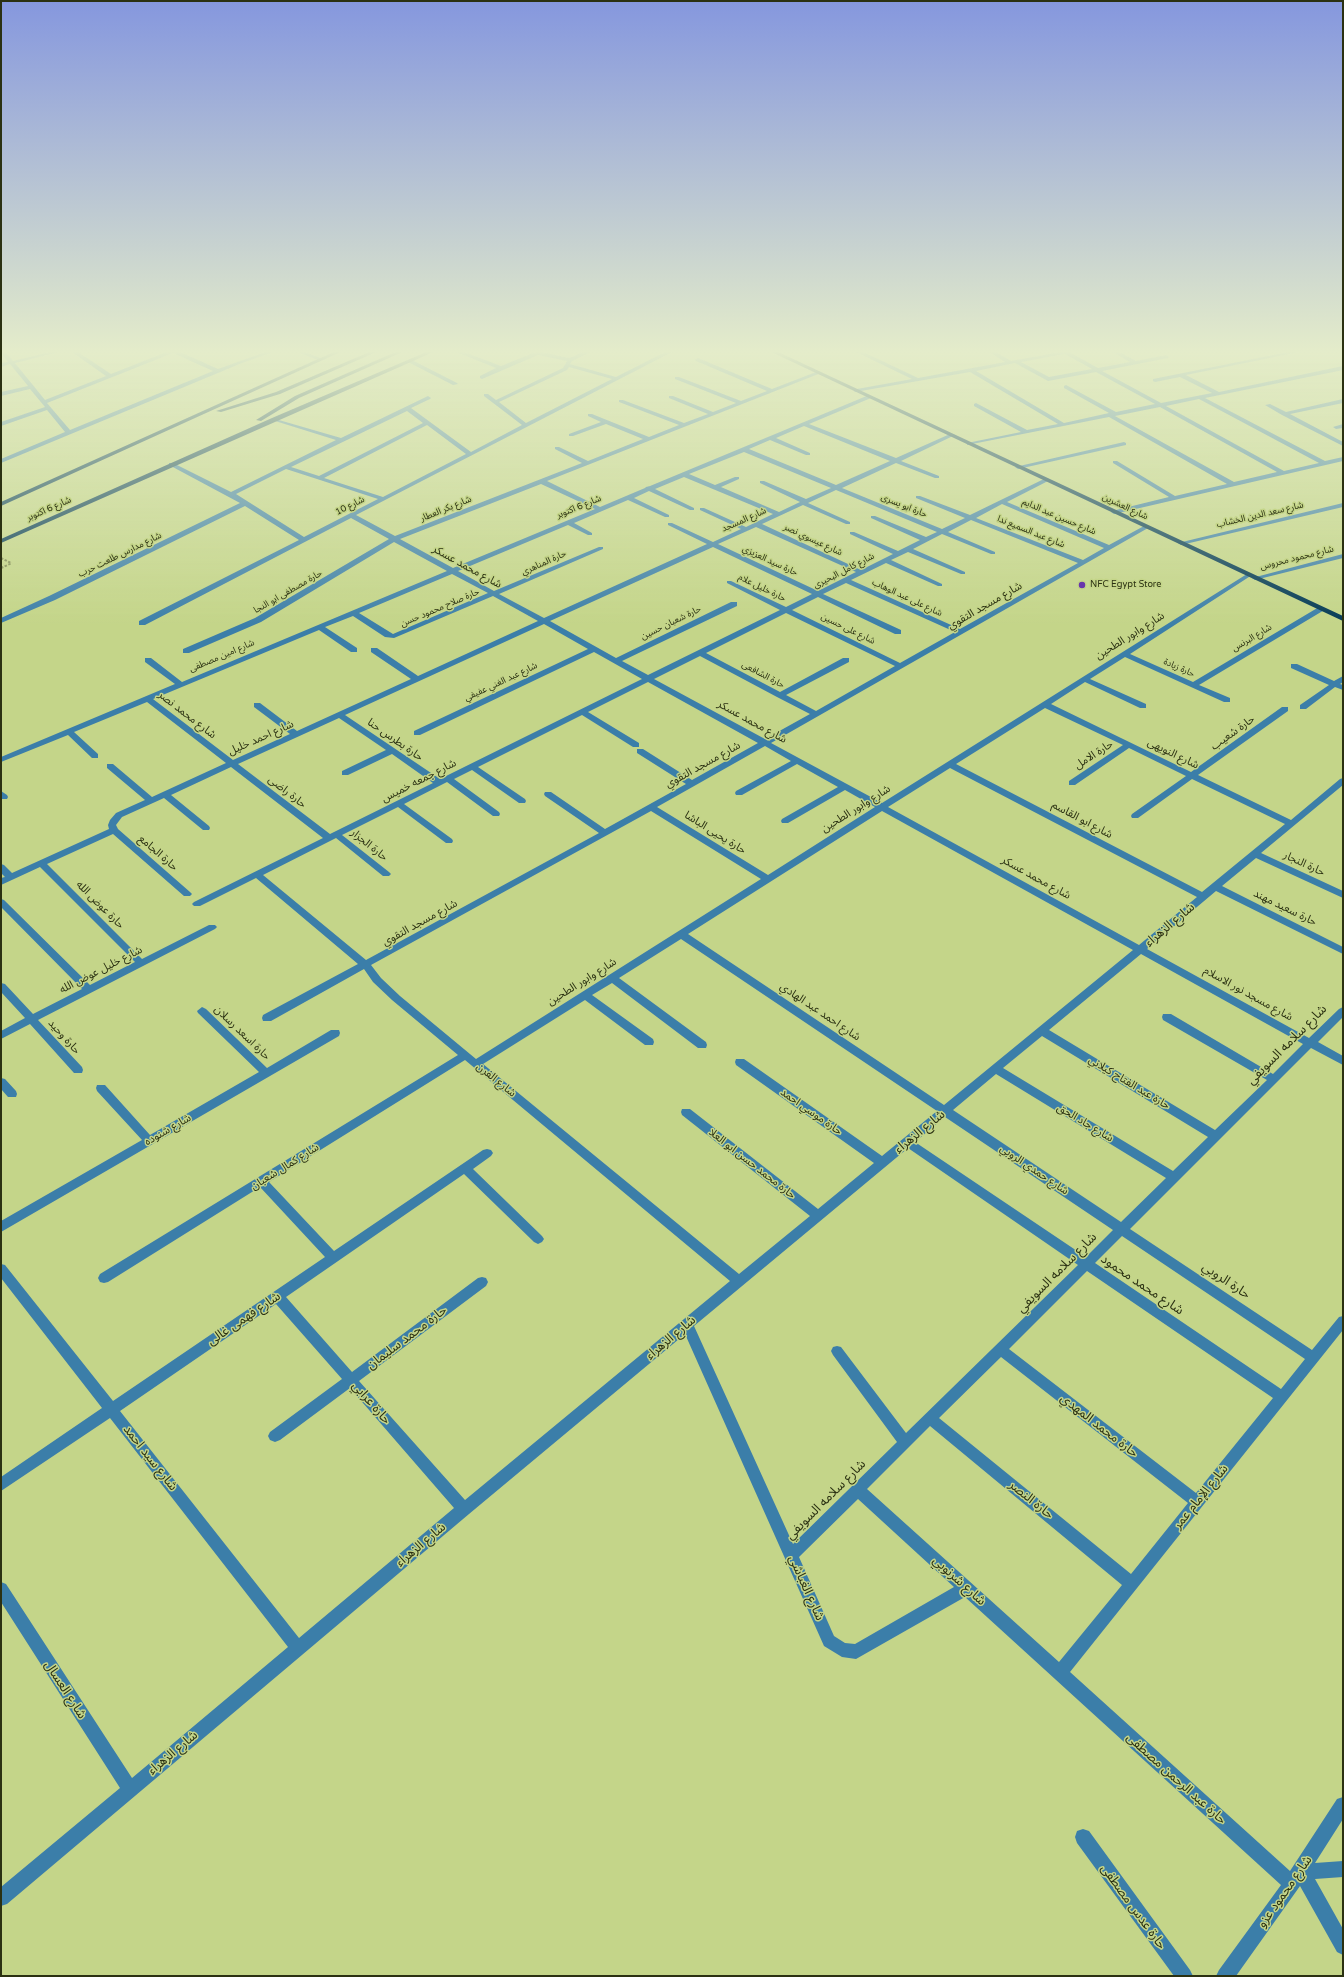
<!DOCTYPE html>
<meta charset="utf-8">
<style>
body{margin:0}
#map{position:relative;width:1344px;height:1977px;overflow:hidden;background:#c4d589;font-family:"Varela Round",sans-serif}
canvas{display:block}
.frame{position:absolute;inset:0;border:2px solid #2b3112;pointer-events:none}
</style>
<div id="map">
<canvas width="1344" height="1977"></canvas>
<div class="frame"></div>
</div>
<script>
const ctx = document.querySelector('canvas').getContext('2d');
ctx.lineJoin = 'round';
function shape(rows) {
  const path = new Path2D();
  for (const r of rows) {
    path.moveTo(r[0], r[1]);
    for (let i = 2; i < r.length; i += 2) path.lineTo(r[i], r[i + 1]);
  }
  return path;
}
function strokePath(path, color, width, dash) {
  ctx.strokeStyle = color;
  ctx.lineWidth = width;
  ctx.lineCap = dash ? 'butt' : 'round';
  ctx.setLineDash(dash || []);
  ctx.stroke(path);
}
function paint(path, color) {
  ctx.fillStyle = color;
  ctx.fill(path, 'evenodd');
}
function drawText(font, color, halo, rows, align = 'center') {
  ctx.font = font + ' "Varela Round","Noto Sans Arabic",sans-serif';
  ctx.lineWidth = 3;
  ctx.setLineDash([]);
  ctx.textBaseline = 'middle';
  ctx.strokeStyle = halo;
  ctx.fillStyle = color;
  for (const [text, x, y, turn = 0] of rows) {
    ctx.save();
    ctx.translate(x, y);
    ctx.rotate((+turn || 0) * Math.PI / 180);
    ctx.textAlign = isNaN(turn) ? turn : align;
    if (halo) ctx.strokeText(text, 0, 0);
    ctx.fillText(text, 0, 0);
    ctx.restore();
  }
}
const path = shape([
 [1,558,11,563],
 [1,568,12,563]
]);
const minor = shape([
 [1,350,4,350,13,361,58,350,67,350,15,363,45,400,106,376,69,350,75,350,111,374,169,351,168,350,176,350,218,369,271,350,279,350,242,363,1,463,1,459,65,432,47,410,1,426,1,422,45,407,30,389,1,396,1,392,28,386,10,364,1,367,1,363,8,362,1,353,1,350],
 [173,353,213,371,70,430,47,403,173,353],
 [292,350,300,350,323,359,318,360,292,350],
 [451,350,459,350,501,366,538,351,569,358,588,350,595,350,572,361,570,364,616,377,669,350,676,350,356,515,395,536,582,463,555,449,555,447,559,447,588,461,643,439,606,424,573,436,569,436,569,434,601,422,588,416,588,414,592,414,649,437,679,425,619,402,619,400,623,400,684,423,708,414,669,398,669,396,673,396,713,412,736,403,675,379,675,377,679,377,741,401,767,391,696,361,695,360,698,358,772,389,816,372,821,373,547,481,600,507,645,488,646,487,650,486,869,395,872,397,871,398,809,424,896,458,950,434,955,435,901,461,939,476,939,478,935,478,896,463,842,488,942,529,965,518,916,498,916,496,920,496,970,515,1046,478,1049,480,1048,481,1007,502,1109,545,1144,526,1148,526,1148,528,771,743,882,803,1247,574,1252,575,1130,654,1193,682,1319,607,1326,609,1199,685,1230,698,1230,702,1224,702,1125,657,1090,679,1146,704,1146,708,1140,708,1085,682,1051,704,1191,772,1282,707,1288,707,1288,711,1198,775,1291,820,1340,779,1343,778,1343,785,1261,853,1343,891,1343,898,1256,858,1222,886,1343,947,1343,954,1216,891,1147,949,1309,1038,1339,1009,1343,1007,1343,1017,1318,1042,1343,1056,1343,1065,1311,1048,1130,1229,1312,1350,1339,1317,1343,1316,1343,1330,1070,1672,1290,1871,1337,1799,1343,1797,1343,1819,1315,1863,1343,1861,1343,1877,1315,1879,1343,1929,1343,1955,1337,1952,1300,1886,1236,1976,1216,1976,1219,1970,1281,1885,965,1597,856,1659,842,1657,824,1646,685,1334,469,1514,7,1904,1,1906,1,1887,120,1788,1,1602,1,1582,6,1584,132,1778,288,1647,110,1418,1,1491,1,1477,102,1408,1,1278,1,1264,5,1265,113,1401,325,1257,260,1187,108,1282,104,1283,100,1282,98,1278,100,1274,458,1055,392,1000,373,982,364,969,271,1021,263,1021,262,1018,263,1015,358,964,256,878,200,906,194,906,192,904,194,902,323,838,231,767,171,795,209,826,210,828,209,830,203,830,164,798,122,817,116,825,118,829,190,892,192,894,190,896,184,896,113,834,47,864,142,959,209,925,215,925,217,927,215,929,38,1020,82,1067,83,1070,82,1073,74,1073,30,1024,1,1039,1,1031,25,1018,1,992,1,983,5,984,33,1014,82,989,1,907,1,899,4,900,90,985,135,962,40,867,1,885,1,878,5,877,1,873,1,864,4,865,12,873,109,829,108,825,110,820,116,813,145,800,107,768,107,764,113,764,152,797,226,763,147,702,74,732,98,754,98,758,92,758,68,735,1,762,1,757,175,684,145,662,145,658,151,658,182,682,447,571,394,542,261,622,189,653,183,653,183,649,255,618,389,539,351,518,145,625,139,625,139,621,299,540,245,506,55,600,1,623,1,618,49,596,240,503,169,465,169,463,173,463,231,492,336,440,272,420,272,418,341,438,428,396,431,398,430,399,411,408,471,452,522,425,484,396,484,394,488,394,496,400,563,368,567,361,538,355,482,379,480,378,480,376,496,368,451,350],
 [569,367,612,379,526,423,499,402,567,370,569,367],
 [407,411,423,423,319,476,291,467,407,411],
 [427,425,466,454,383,497,324,478,427,425],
 [804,426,890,461,836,485,749,449,770,440,806,455,810,455,810,453,776,438,804,426],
 [744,452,831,488,806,499,764,481,760,481,760,483,800,502,779,512,721,487,739,479,739,477,735,477,715,485,689,474,744,452],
 [286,469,317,479,378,499,304,537,236,494,286,469],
 [684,477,773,514,746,527,704,508,700,508,700,510,741,529,713,542,672,523,668,523,668,525,707,544,544,618,499,594,603,549,603,547,599,547,494,591,458,571,568,525,588,535,592,535,592,533,574,523,628,500,665,517,669,517,669,515,634,498,649,491,690,510,694,510,694,508,655,489,684,477],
 [541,484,595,509,453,568,400,539,541,484],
 [836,490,937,532,926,537,875,516,871,516,871,518,920,540,898,551,854,532,850,532,850,534,893,554,861,570,762,524,803,505,846,524,850,524,850,522,808,503,836,490],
 [1002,504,1104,548,1083,560,976,518,1002,504],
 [971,520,1078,563,960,629,851,580,886,563,938,586,942,586,942,584,891,560,908,552,961,574,965,574,965,572,913,549,942,534,991,554,995,554,995,552,948,532,971,520],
 [756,527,856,572,818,591,718,544,756,527],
 [713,547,812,594,786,607,731,581,727,581,727,583,780,610,648,675,622,661,737,606,737,602,731,602,616,658,550,621,713,547],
 [452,574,488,593,393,634,359,613,452,574],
 [846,583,955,632,900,663,792,610,818,597,895,634,901,634,901,630,823,594,846,583],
 [493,596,538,621,418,676,377,648,371,648,371,652,411,679,297,731,260,703,254,703,254,707,290,734,233,760,153,699,319,630,351,652,357,652,357,648,325,627,353,616,385,637,394,638,493,596],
 [786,613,895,666,816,711,786,695,849,662,849,658,843,658,780,692,706,653,786,613],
 [544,624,588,649,414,731,414,735,420,735,594,652,642,679,440,779,345,715,544,624],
 [700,656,777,697,810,714,765,739,654,679,700,656],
 [648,682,758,743,692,780,643,749,637,749,637,753,686,784,605,829,551,792,545,792,544,794,545,796,599,833,366,960,263,875,336,838,383,876,389,876,391,874,389,872,342,835,398,807,446,843,452,843,453,841,452,839,404,804,447,782,493,816,499,816,500,814,499,812,454,779,472,770,519,803,525,803,526,801,525,799,478,767,582,715,633,747,639,747,639,743,588,712,648,682],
 [1045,708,1123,745,1069,781,1069,785,1075,785,1129,748,1186,776,1132,814,1131,816,1132,818,1138,818,1192,779,1285,824,1202,892,956,764,1045,708],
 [339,718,386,750,342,771,342,775,348,775,392,754,433,783,330,834,238,764,339,718],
 [765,746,791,761,736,791,735,793,736,795,742,795,797,764,838,787,782,819,781,821,782,823,788,823,845,790,875,807,768,875,657,807,765,746],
 [950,768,1197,897,1139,945,888,807,950,768],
 [651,811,761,879,476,1059,400,996,381,978,371,965,651,811],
 [882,811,1133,950,944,1105,688,934,882,811],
 [681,939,937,1111,882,1156,744,1059,736,1059,735,1062,736,1065,874,1163,818,1209,690,1109,682,1109,681,1112,682,1115,810,1216,739,1274,483,1064,585,1000,645,1045,653,1045,654,1042,653,1039,592,995,612,983,698,1048,706,1048,707,1045,706,1042,619,978,681,939],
 [1141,954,1303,1044,1273,1074,1171,1014,1163,1014,1162,1017,1163,1020,1267,1080,1215,1130,1049,1030,1141,954],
 [1042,1036,1208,1137,1173,1171,1003,1068,1042,1036],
 [465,1060,730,1281,465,1500,359,1381,486,1286,488,1282,486,1278,482,1277,478,1278,352,1372,286,1297,464,1174,534,1242,538,1244,542,1242,544,1239,542,1236,473,1169,491,1156,493,1153,491,1150,487,1149,483,1150,334,1251,269,1182,465,1060],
 [996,1074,1166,1178,1121,1222,953,1110,996,1074],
 [945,1117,1113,1230,1086,1257,915,1142,945,1117],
 [908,1148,1078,1265,906,1433,841,1347,837,1346,833,1347,831,1351,833,1355,897,1442,793,1544,694,1326,908,1148],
 [1122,1236,1305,1359,1281,1389,1095,1263,1122,1236],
 [1087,1271,1273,1398,1196,1493,1009,1349,1087,1271],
 [276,1304,342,1379,270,1432,268,1436,270,1440,275,1442,280,1440,350,1388,454,1508,299,1638,120,1411,276,1304],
 [1001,1357,1188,1503,1131,1574,939,1418,1001,1357],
 [930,1426,1122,1585,1059,1662,867,1489,930,1426],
 [858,1499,954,1587,855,1644,845,1643,834,1636,799,1557,858,1499],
 [852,350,859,350,918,378,1005,362,986,350,993,350,1011,361,1060,352,1058,350,1082,350,1071,353,1098,368,1130,362,1109,350,1116,350,1136,361,1166,355,1169,357,1168,358,1102,371,1161,403,1212,393,1180,377,1155,382,1153,381,1153,379,1298,350,1309,350,1186,375,1219,392,1343,366,1343,370,1205,398,1325,461,1343,457,1343,461,1114,514,1111,512,1112,511,1169,497,1113,463,1113,461,1117,461,1175,496,1227,484,1109,417,967,445,967,443,1021,432,974,406,974,404,976,403,1027,430,1058,424,970,372,855,392,854,391,857,389,912,379,852,350],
 [1065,354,1092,369,1049,377,1021,362,1065,354],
 [1015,363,1048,381,1096,372,1155,404,1116,412,1066,385,1064,386,1064,388,1109,413,1064,423,976,371,1015,363],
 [1199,399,1319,463,1284,471,1166,406,1199,399],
 [1160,407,1277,472,1234,482,1115,416,1160,407],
 [410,359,457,383,458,384,453,385,408,362,408,360,410,359],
 [1343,399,1343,403,1290,414,1343,442,1343,446,1282,415,1265,405,1270,404,1286,412,1343,399],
 [1343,424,1343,428,1336,429,1333,427,1343,424],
 [1124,442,1126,443,1126,445,1018,469,1015,467,1124,442],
 [1343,503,1343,507,1181,545,1178,543,1343,503],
 [1343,554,1343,558,1255,580,1252,578,1343,554],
 [1291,664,1297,664,1334,681,1343,676,1343,682,1340,684,1343,685,1343,690,1335,687,1306,709,1300,709,1300,705,1329,685,1291,668,1291,664],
 [1,791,7,795,8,797,7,799,1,799,1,791],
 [202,1007,206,1009,267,1068,331,1030,339,1030,340,1033,339,1036,1,1232,1,1221,142,1140,97,1091,96,1088,97,1085,105,1085,150,1135,259,1072,198,1013,197,1011,202,1007],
 [1,1078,5,1079,16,1091,17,1094,16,1097,8,1097,1,1089,1,1078],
 [1083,1829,1089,1831,1190,1970,1193,1976,1174,1976,1077,1843,1075,1837,1077,1831,1083,1829]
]);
const major = shape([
 [338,350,345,350,1,506,1,502,338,350],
 [374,350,381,350,280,394,221,412,216,411,276,392,374,350],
 [400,350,407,350,299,398,261,421,256,420,295,396,400,350],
 [431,350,438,350,1,543,1,539,272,418,431,350],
 [767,350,774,350,1343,616,1343,621,767,350]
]);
const markers = [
 [1082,585,4,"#6835ac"]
];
const farStreetnames = [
 ["شارع 10",350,506,-27],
 ["حارة ابو يسرى",904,506,22],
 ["شارع 6 اكتوبر",579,507,-22],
 ["شارع العشرين",1125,507,25],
 ["شارع 6 اكتوبر",49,509,-24],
 ["شارع بكر العطار",446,509,-22],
 ["شارع سعد الدين الخشاب",1260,515,-13],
 ["شارع حسين عبد الدايم",1059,517,23],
 ["شارع المسجد",744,520,-24],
 ["شارع عبد السميع ندا",1031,532,22],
 ["شارع عيسوي نصر",813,540,25],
 ["شارع مدارس طلعت حرب",120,555,-26],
 ["شارع محمود محروس",1297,558,-14],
 ["حارة سيد العزيزي",770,561,25],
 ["حارة المناهري",544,563,-24],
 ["شارع كامل البحيرى",844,571,-27],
 ["حارة خليل علام",762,588,26],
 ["حارة مصطفى ابو النجا",288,592,-30],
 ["شارع على عبد الوهاب",907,598,25],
 ["حارة صلاح محمود حسن",440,608,-23],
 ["حارة شعبان حسين",671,623,-26],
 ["شارع على حسين",848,629,26],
 ["شارع البرنس",1252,638,-31],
 ["شارع امين مصطفى",222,656,-23],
 ["حارة زيادة",1179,668,24],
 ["حارة الشافعى",763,675,28],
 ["شارع عبد الغني عفيفي",501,682,-25]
];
const farPoinames = [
 ["NFC Egypt Store",1090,585]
];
const streetNames = [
 ["شارع محمد عسكر",467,567,29],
 ["شارع مسجد التقوي",985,606,-30],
 ["شارع وابور الطحين",1130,636,-32],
 ["شارع محمد نصر",187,715,38],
 ["شارع محمد عسكر",752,722,29],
 ["حارة شعيب",1233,733,-36],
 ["شارع احمد خليل",261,738,-24],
 ["حارة بطرس حنا",395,740,35],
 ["شارع النويهى",1173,754,26],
 ["حارة الامل",1094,755,-33],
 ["شارع مسجد التقوي",703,765,-29],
 ["شارع جمعه خميس",419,781,-27],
 ["حارة راضى",287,792,38],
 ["شارع وابور الطحين",856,809,-32],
 ["شارع ابو القاسم",1082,820,28],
 ["حارة يحيى الباشا",715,833,32],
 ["حارة الجزار",369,845,39],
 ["حارة الجامع",158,853,41],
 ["حارة النجار",1304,864,25],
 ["شارع محمد عسكر",1036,878,29],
 ["حارة عوض الله",100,905,45],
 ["حارة سعيد مهند",1285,908,26],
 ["شارع مسجد التقوي",420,923,-29],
 ["شارع خليل عوض الله",101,970,-27],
 ["شارع وابور الطحين",582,982,-32],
 ["شارع مسجد نور الاسلام",1248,994,29],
 ["شارع احمد عبد الهادي",820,1012,34],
 ["حارة اسعد رسلان",242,1033,44],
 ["حارة وحيد",64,1037,48],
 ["شارع الفرن",496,1080,39],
 ["حارة عبد الفتاح كيلاني",1129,1083,31],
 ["حارة موسي احمد",811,1112,35],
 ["شارع جاد الحق",1085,1123,31],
 ["شارع شنوده",168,1130,-30],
 ["حارة محمد حسن ابو العلا",752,1164,38],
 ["شارع كمال شعبان",285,1167,-32],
 ["شارع حمدي الروبي",1034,1170,34]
];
const nearStreetnames = [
 ["شارع الزهراء",1170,925,-40],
 ["شارع سلامه السويفي",1287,1045,-45],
 ["شارع الزهراء",920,1132,-39],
 ["شارع سلامه السويفي",1057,1273,-45],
 ["حارة الروبي",1226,1281,34],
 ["شارع محمد محمود",1142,1285,34],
 ["شارع فهمى غالى",244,1319,-34],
 ["حارة محمد سليمان",407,1338,-37],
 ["شارع الزهراء",671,1338,-40],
 ["حارة عرابي",371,1403,49],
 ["حارة محمد المهدي",1099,1426,38],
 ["شارع سيد احمد",150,1458,52],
 ["شارع الإمام عمر",1201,1497,-51],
 ["شارع سلامه السويفي",826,1500,-45],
 ["حارة النصر",1031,1500,39],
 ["شارع الزهراء",421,1545,-40],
 ["شارع شرنوبي",959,1581,42],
 ["شارع الغباشي",806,1588,66],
 ["شارع العسال",65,1690,57],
 ["شارع الزهراء",173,1753,-40],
 ["حارة عبد الرحمن مصطفى",1176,1779,42],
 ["شارع محمود عزو",1285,1892,-55],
 ["حارة عدس مصطفى",1133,1907,54]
];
strokePath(path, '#808c54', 2, [2.5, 1.5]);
paint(minor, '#3b7ea9');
paint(major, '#033955');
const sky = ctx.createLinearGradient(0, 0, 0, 627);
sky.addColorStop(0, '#8597de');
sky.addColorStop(0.56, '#e4ecca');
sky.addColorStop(1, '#e4ecca00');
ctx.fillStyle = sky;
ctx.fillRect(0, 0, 1344, 627);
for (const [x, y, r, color] of markers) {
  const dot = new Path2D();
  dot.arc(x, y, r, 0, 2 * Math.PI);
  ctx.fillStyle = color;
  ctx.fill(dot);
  strokePath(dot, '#c4d589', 1.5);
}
drawText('9px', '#2b3112', '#c4d589', farStreetnames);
drawText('9px', '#2b3112', '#c4d589', farPoinames, 'left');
drawText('11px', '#2b3112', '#c4d589', streetNames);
drawText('13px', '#2b3112', '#c4d589', nearStreetnames);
</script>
